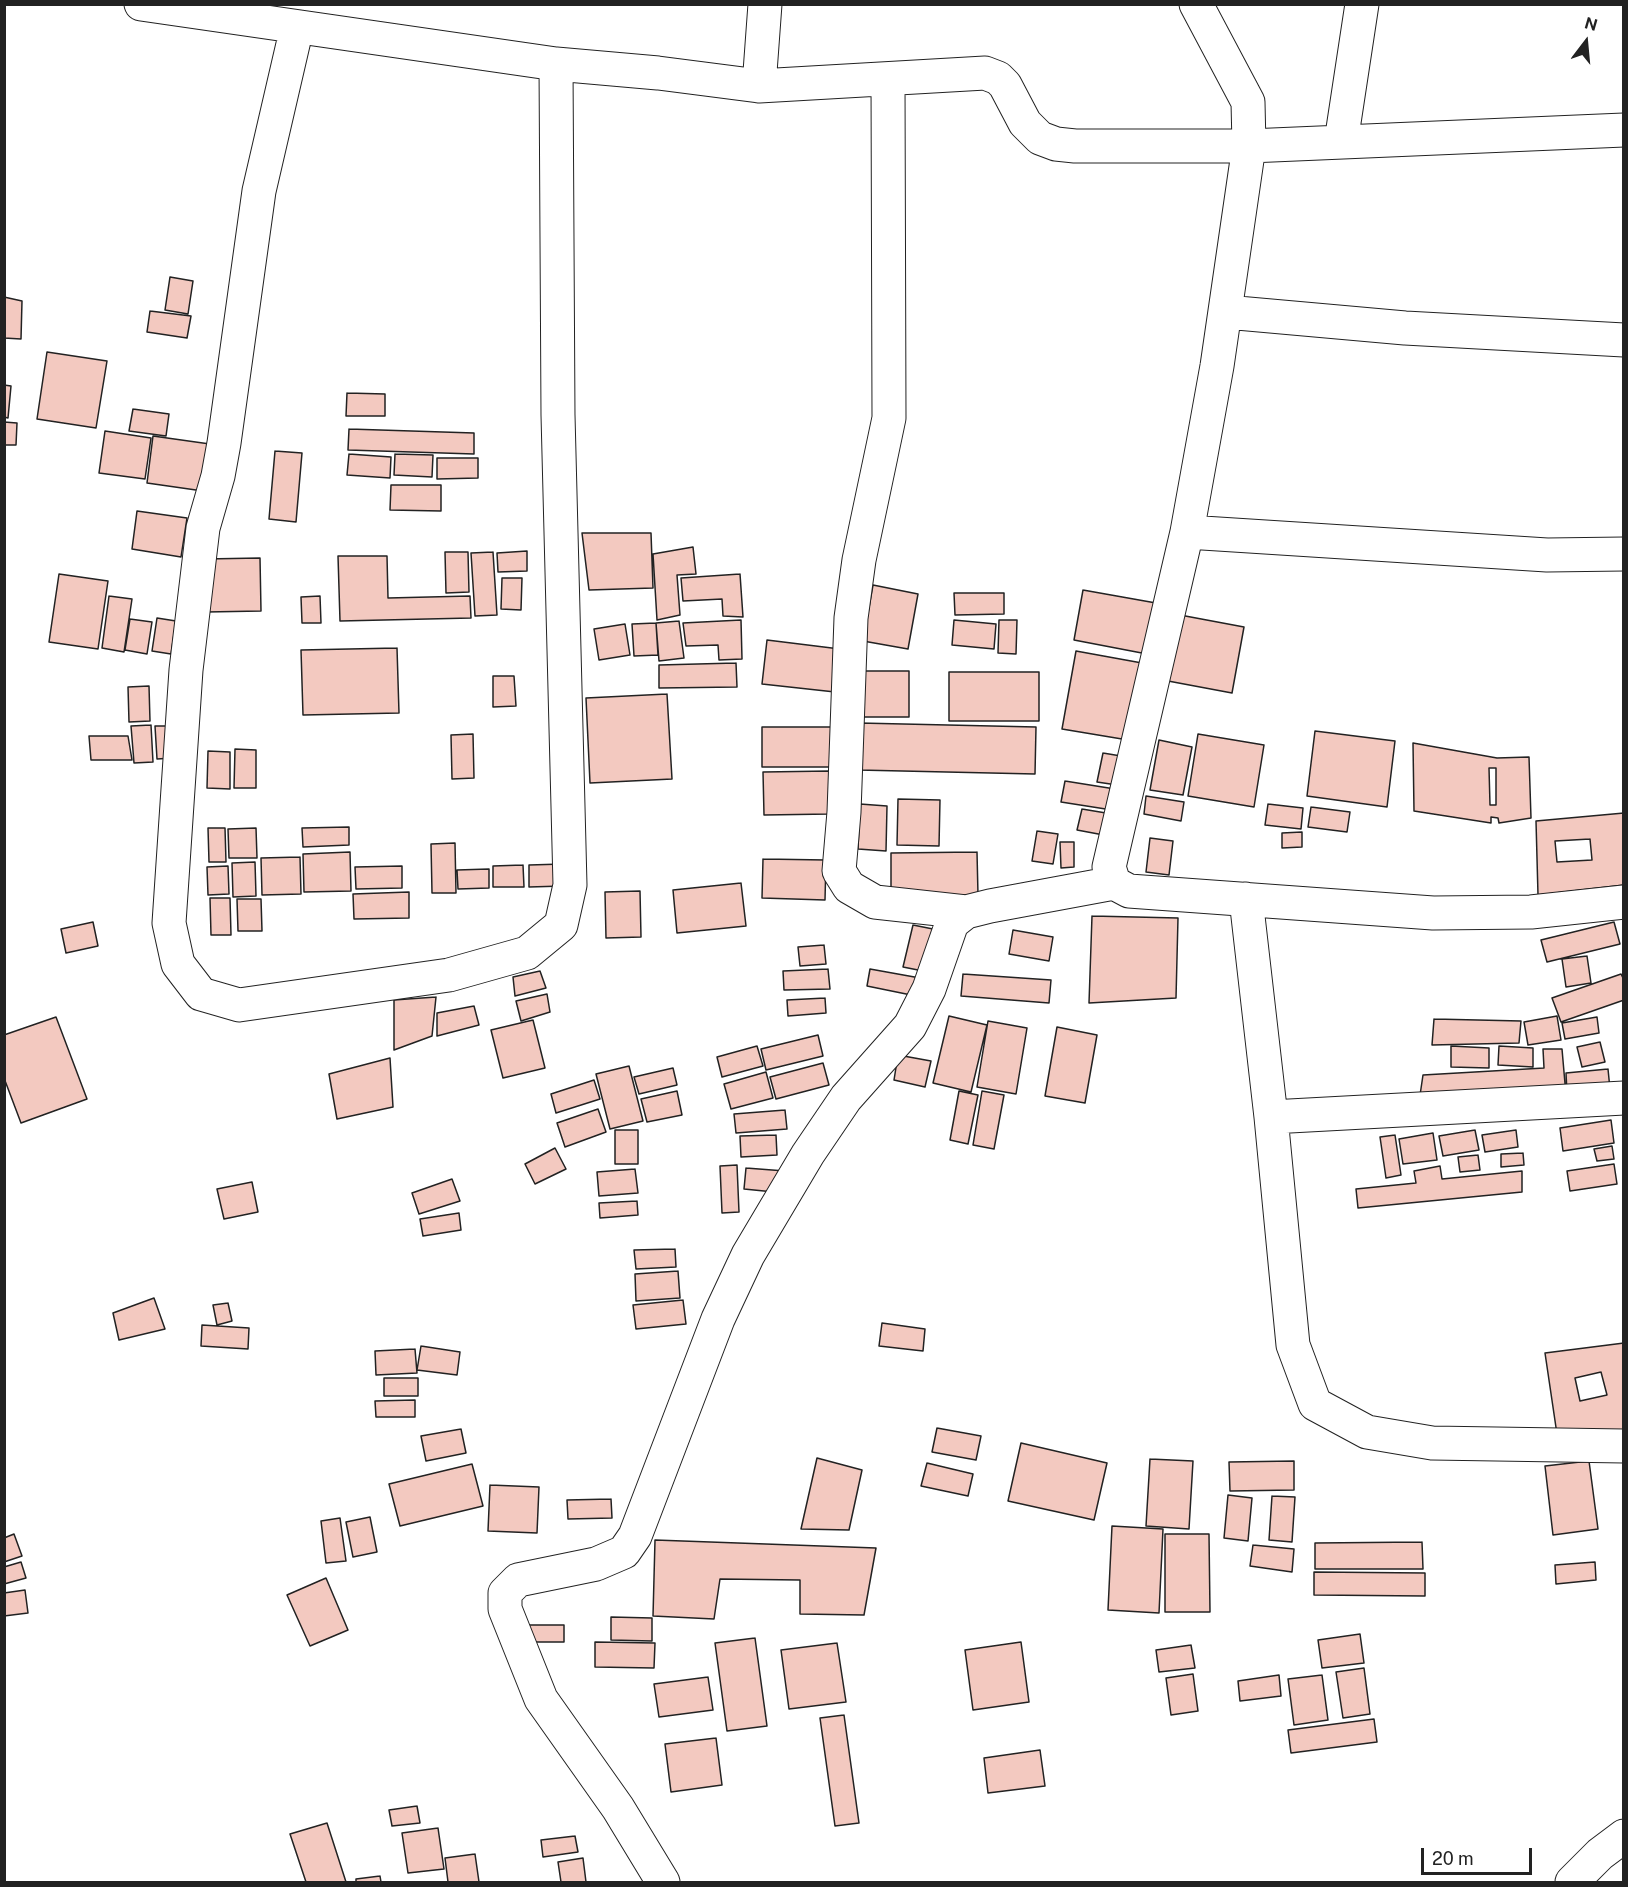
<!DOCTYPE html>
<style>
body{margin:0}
#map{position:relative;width:1628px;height:1887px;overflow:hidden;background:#fff;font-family:"Public Sans",sans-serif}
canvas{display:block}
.frame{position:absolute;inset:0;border:6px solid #222;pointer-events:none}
.north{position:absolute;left:1556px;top:12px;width:60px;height:60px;-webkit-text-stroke:4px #fff;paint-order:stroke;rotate:16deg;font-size:16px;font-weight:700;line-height:24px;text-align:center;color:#222}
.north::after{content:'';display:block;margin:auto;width:21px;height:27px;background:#222;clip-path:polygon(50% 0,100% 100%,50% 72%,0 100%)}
.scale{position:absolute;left:1421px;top:1848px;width:111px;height:27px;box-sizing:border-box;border:3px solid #222;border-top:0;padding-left:8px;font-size:18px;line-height:21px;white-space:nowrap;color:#222;-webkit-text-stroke:4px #fff;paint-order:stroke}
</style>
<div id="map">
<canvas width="1628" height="1887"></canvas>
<div class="frame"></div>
<div class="north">N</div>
<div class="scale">20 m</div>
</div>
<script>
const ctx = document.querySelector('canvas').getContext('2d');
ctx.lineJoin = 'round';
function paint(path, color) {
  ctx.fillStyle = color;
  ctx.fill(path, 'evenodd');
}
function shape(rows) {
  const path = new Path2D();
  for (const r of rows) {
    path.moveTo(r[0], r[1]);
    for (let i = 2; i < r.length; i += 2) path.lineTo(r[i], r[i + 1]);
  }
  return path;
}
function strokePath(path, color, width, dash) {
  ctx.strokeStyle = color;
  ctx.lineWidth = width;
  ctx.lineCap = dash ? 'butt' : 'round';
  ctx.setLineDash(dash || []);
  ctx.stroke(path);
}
const building = shape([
 [170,277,193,281,188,314,165,310,170,277],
 [4,297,22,301,21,339,4,338,4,297],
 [150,311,191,316,187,338,147,332,150,311],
 [47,352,107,361,96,428,37,419,47,352],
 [4,385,11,386,8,418,4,417,4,385],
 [347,393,385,394,385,416,346,416,347,393],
 [133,409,169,414,166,436,129,431,133,409],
 [4,422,17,423,16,445,4,445,4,422],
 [349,429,474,433,474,454,348,450,349,429],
 [105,431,151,438,145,479,99,473,105,431],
 [153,436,217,445,210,492,147,483,153,436],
 [275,451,302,453,296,522,269,519,275,451],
 [349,454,391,457,390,478,347,475,349,454],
 [395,454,433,455,432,477,394,475,395,454],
 [437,458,478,458,478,478,437,479,437,458],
 [391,485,441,485,441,511,390,510,391,485],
 [137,511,187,518,181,557,132,549,137,511],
 [582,533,651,533,653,588,589,590,582,533],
 [693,547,696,574,677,575,680,615,657,620,653,554,693,547],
 [527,551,527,571,498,572,497,553,527,551],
 [445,552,468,552,469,592,446,593,445,552],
 [493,552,497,615,475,616,471,553,493,552],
 [338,556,387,556,388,598,470,596,471,618,340,621,338,556],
 [260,558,261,611,206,612,205,559,260,558],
 [59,574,108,581,98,649,49,642,59,574],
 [740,574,743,617,723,616,722,599,683,601,681,578,740,574],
 [502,578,522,578,521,610,501,609,502,578],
 [873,585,918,594,908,649,863,641,873,585],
 [1083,590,1156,603,1147,654,1074,640,1083,590],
 [954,593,1004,593,1004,614,955,615,954,593],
 [109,596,132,599,124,652,102,648,109,596],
 [320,596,321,623,302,623,301,597,320,596],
 [1180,615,1244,627,1232,693,1168,681,1180,615],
 [157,618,176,621,171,654,152,651,157,618],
 [130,619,152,622,147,654,125,650,130,619],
 [741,620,742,659,719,660,718,645,686,646,683,623,741,620],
 [954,620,996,624,994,649,952,645,954,620],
 [999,620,1017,620,1016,654,998,653,999,620],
 [679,621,684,658,659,661,656,623,679,621],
 [656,623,658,655,634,656,632,624,656,623],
 [625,624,630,655,599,660,594,629,625,624],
 [767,640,840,649,835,692,762,684,767,640],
 [397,648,399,713,303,715,301,650,397,648],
 [1076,651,1142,663,1128,740,1062,729,1076,651],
 [736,663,737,687,659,688,659,665,736,663],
 [863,671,909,671,909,717,862,717,863,671],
 [949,672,1039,672,1039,721,949,721,949,672],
 [493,676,514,676,516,706,493,707,493,676],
 [149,686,150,721,129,722,128,687,149,686],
 [667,694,672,779,590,783,586,698,667,694],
 [859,723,1036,727,1035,774,858,770,859,723],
 [151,725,153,762,134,763,131,726,151,725],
 [155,726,172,726,173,758,157,759,155,726],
 [762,727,836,727,836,767,762,767,762,727],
 [1315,731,1395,741,1387,807,1307,796,1315,731],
 [473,734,474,778,452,779,451,735,473,734],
 [1198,734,1264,745,1254,807,1188,796,1198,734],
 [89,736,128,736,132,760,91,760,89,736],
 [1159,740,1192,747,1183,795,1150,790,1159,740],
 [1413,743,1497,758,1529,757,1531,818,1499,823,1498,818,1491,817,1491,823,1414,811,1413,743],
 [1489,768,1496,768,1496,805,1490,805,1489,768],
 [235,749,256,750,256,788,234,788,235,749],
 [208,751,230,752,230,789,207,788,208,751],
 [1103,753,1121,756,1117,785,1097,782,1103,753],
 [830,771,830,814,764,815,763,772,830,771],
 [1065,781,1115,789,1112,810,1061,802,1065,781],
 [1146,796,1184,802,1181,821,1144,814,1146,796],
 [898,799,940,800,939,846,897,845,898,799],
 [860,804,887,806,886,851,858,849,860,804],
 [1268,804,1303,808,1301,829,1265,825,1268,804],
 [1311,807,1350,812,1347,832,1308,827,1311,807],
 [1082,809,1112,814,1109,836,1077,830,1082,809],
 [1624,813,1624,885,1538,895,1536,821,1624,813],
 [1590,839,1592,860,1557,862,1555,841,1590,839],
 [349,827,349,845,303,847,302,828,349,827],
 [208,828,225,828,226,862,209,862,208,828],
 [256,828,257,858,229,858,228,829,256,828],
 [1037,831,1058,834,1053,864,1032,861,1037,831],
 [1302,832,1302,847,1282,848,1282,833,1302,832],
 [1150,838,1173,841,1169,875,1146,872,1150,838],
 [1060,842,1074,842,1074,867,1061,868,1060,842],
 [455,843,456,893,432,893,431,844,455,843],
 [350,852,351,891,304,892,303,854,350,852],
 [977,852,978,895,891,895,891,853,977,852],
 [300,857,301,894,262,895,261,858,300,857],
 [763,859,826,860,825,900,762,898,763,859],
 [255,862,256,896,233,897,232,863,255,862],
 [563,864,563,886,529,887,529,865,563,864],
 [523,865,524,887,493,887,493,866,523,865],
 [228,866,229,894,208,895,207,867,228,866],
 [402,866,402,888,356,889,355,867,402,866],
 [489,869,489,888,458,889,457,870,489,869],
 [741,883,746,926,677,933,673,890,741,883],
 [640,891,641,937,606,938,605,892,640,891],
 [409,892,409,918,354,919,353,894,409,892],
 [210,898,230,898,231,935,211,935,210,898],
 [237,899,261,899,262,931,238,931,237,899],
 [1092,916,1178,918,1176,998,1089,1003,1092,916],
 [93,922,98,946,66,953,61,929,93,922],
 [1614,922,1620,944,1547,962,1541,940,1614,922],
 [913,925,933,929,923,971,903,967,913,925],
 [1013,930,1053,937,1049,961,1009,954,1013,930],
 [824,945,826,964,800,966,798,947,824,945],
 [1587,956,1591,983,1566,987,1562,959,1587,956],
 [828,969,830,989,784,990,783,971,828,969],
 [870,969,920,978,916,996,867,986,870,969],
 [540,971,546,988,515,996,513,977,540,971],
 [963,974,1051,980,1049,1003,961,996,963,974],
 [1621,974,1624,980,1624,1000,1561,1022,1552,998,1621,974],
 [547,994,550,1012,521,1021,516,1001,547,994],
 [436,997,432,1036,394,1050,394,1000,436,997],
 [825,998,826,1013,788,1016,787,1000,825,998],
 [474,1006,479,1025,437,1036,437,1013,474,1006],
 [949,1016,987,1025,971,1092,933,1083,949,1016],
 [1557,1016,1561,1040,1528,1045,1524,1022,1557,1016],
 [56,1017,87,1099,21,1123,4,1078,4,1035,56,1017],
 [1597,1017,1599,1033,1565,1039,1562,1023,1597,1017],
 [1434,1019,1521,1021,1519,1043,1432,1045,1434,1019],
 [533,1020,545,1068,503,1078,491,1030,533,1020],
 [988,1021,1027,1028,1016,1094,977,1087,988,1021],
 [1057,1027,1097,1035,1085,1103,1045,1096,1057,1027],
 [818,1035,823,1056,766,1070,761,1049,818,1035],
 [1600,1042,1605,1062,1582,1067,1577,1047,1600,1042],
 [757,1046,763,1066,722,1077,717,1057,757,1046],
 [1451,1046,1489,1048,1489,1068,1451,1067,1451,1046],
 [1499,1046,1533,1048,1533,1067,1498,1065,1499,1046],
 [1543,1049,1562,1049,1566,1095,1419,1102,1423,1075,1544,1068,1543,1049],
 [898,1055,931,1061,925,1087,894,1080,898,1055],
 [390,1058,393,1107,337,1119,329,1074,390,1058],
 [823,1063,829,1085,776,1099,770,1077,823,1063],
 [629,1066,643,1121,610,1129,596,1074,629,1066],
 [673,1068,677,1085,639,1094,634,1077,673,1068],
 [1608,1069,1610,1089,1567,1093,1566,1073,1608,1069],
 [766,1072,773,1098,731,1109,724,1084,766,1072],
 [594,1080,600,1099,556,1113,551,1094,594,1080],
 [677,1091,682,1115,647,1122,641,1099,677,1091],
 [959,1091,978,1095,968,1144,950,1140,959,1091],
 [982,1091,1004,1095,994,1149,973,1145,982,1091],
 [598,1109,606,1132,565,1147,557,1123,598,1109],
 [785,1110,787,1129,736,1133,734,1114,785,1110],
 [1611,1120,1614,1143,1563,1151,1560,1128,1611,1120],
 [615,1130,638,1130,638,1164,615,1164,615,1130],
 [1475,1130,1479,1150,1443,1156,1439,1136,1475,1130],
 [1516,1130,1518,1147,1485,1152,1482,1135,1516,1130],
 [1433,1133,1437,1160,1403,1164,1399,1139,1433,1133],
 [776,1135,777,1155,741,1157,740,1136,776,1135],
 [1395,1135,1401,1175,1386,1178,1380,1137,1395,1135],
 [1612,1146,1614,1159,1597,1161,1594,1149,1612,1146],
 [555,1148,566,1169,535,1184,525,1164,555,1148],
 [1523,1153,1524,1165,1501,1167,1501,1154,1523,1153],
 [1478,1155,1480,1170,1460,1172,1458,1157,1478,1155],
 [1614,1164,1617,1184,1570,1191,1567,1171,1614,1164],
 [737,1165,739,1212,722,1213,720,1166,737,1165],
 [1440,1166,1442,1179,1522,1171,1522,1192,1358,1208,1356,1189,1416,1183,1414,1171,1440,1166],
 [746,1168,785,1171,784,1193,744,1189,746,1168],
 [635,1169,638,1193,599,1196,597,1172,635,1169],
 [452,1179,460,1201,419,1214,412,1193,452,1179],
 [252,1182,258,1212,224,1219,217,1189,252,1182],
 [637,1201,638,1215,600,1218,599,1203,637,1201],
 [459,1213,461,1230,423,1236,420,1219,459,1213],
 [675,1249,676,1267,636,1269,634,1250,675,1249],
 [678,1271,680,1298,636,1301,635,1274,678,1271],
 [154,1298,165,1329,119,1340,113,1313,154,1298],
 [683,1300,686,1324,636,1329,633,1305,683,1300],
 [228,1303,232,1321,217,1325,213,1305,228,1303],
 [882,1323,925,1329,923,1351,879,1346,882,1323],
 [202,1325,249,1328,248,1349,201,1346,202,1325],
 [1624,1343,1624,1432,1558,1441,1545,1353,1624,1343],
 [1601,1372,1607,1395,1580,1401,1575,1378,1601,1372],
 [421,1346,460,1352,457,1375,417,1370,421,1346],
 [415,1349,417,1373,376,1375,375,1351,415,1349],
 [384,1378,418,1378,418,1396,384,1396,384,1378],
 [415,1400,415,1417,376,1417,375,1401,415,1400],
 [937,1428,981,1436,976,1460,932,1452,937,1428],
 [461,1429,466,1453,426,1461,421,1436,461,1429],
 [1021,1443,1107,1463,1094,1520,1008,1501,1021,1443],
 [817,1458,862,1470,849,1530,801,1529,817,1458],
 [1150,1459,1193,1461,1189,1529,1146,1526,1150,1459],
 [1294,1461,1294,1490,1230,1491,1229,1462,1294,1461],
 [1589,1461,1598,1529,1553,1535,1545,1466,1589,1461],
 [927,1463,973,1474,968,1496,921,1486,927,1463],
 [472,1464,483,1506,400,1526,389,1484,472,1464],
 [490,1485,539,1487,537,1533,488,1531,490,1485],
 [1228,1495,1252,1498,1248,1541,1224,1538,1228,1495],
 [1272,1496,1295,1497,1292,1542,1269,1540,1272,1496],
 [611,1499,612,1518,568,1519,567,1500,611,1499],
 [370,1517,377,1552,353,1557,346,1522,370,1517],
 [340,1518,346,1561,326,1563,321,1521,340,1518],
 [1112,1526,1163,1529,1159,1613,1108,1610,1112,1526],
 [14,1534,22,1556,4,1562,4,1538,14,1534],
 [1165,1534,1209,1534,1210,1612,1165,1612,1165,1534],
 [655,1540,876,1548,864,1615,800,1614,800,1580,720,1579,714,1619,653,1616,655,1540],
 [1422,1542,1423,1569,1315,1569,1315,1543,1422,1542],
 [1253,1545,1294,1549,1292,1572,1250,1566,1253,1545],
 [21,1562,26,1578,4,1584,4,1567,21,1562],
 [1595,1562,1596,1580,1556,1584,1555,1565,1595,1562],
 [1314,1572,1425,1573,1425,1596,1314,1595,1314,1572],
 [326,1578,348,1630,310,1646,287,1595,326,1578],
 [25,1590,28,1613,4,1616,4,1593,25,1590],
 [611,1617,652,1618,652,1641,611,1640,611,1617],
 [527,1625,564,1625,564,1642,527,1642,527,1625],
 [1360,1634,1364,1663,1322,1668,1318,1640,1360,1634],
 [755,1638,767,1726,727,1731,715,1643,755,1638],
 [595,1642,655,1643,654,1668,595,1667,595,1642],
 [1021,1642,1029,1702,973,1710,965,1650,1021,1642],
 [837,1643,846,1702,789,1709,781,1650,837,1643],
 [1191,1645,1195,1668,1159,1672,1156,1650,1191,1645],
 [1364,1668,1370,1714,1343,1718,1336,1672,1364,1668],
 [1193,1674,1198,1711,1171,1715,1166,1678,1193,1674],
 [1279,1675,1281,1696,1240,1701,1238,1681,1279,1675],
 [1322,1675,1328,1720,1294,1725,1288,1679,1322,1675],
 [708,1677,713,1710,659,1717,654,1684,708,1677],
 [844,1715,859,1823,835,1826,820,1718,844,1715],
 [1374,1719,1377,1742,1291,1753,1288,1730,1374,1719],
 [716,1738,722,1785,671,1792,665,1744,716,1738],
 [1040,1750,1045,1786,988,1793,984,1758,1040,1750],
 [417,1806,420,1823,392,1826,389,1810,417,1806],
 [327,1823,346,1882,306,1882,290,1834,327,1823],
 [438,1828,444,1869,408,1873,402,1833,438,1828],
 [575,1836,578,1852,543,1857,541,1840,575,1836],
 [475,1854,479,1882,448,1882,445,1858,475,1854],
 [583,1858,586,1882,561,1882,558,1862,583,1858],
 [380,1876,381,1882,356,1882,356,1879,380,1876]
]);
const street = shape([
 [141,4,556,64,658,73,759,86,985,73,998,78,1005,85,1025,123,1040,138,1056,144,1075,146,1249,146,1624,130],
 [1196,4,1248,102,1249,146,1217,366,1187,532,1109,867,1114,883,1129,891,1433,913,1531,912,1624,902],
 [297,27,259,191,224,443,218,476,203,528,186,670,169,923,178,964,201,994,239,1005,449,975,527,953,561,925,570,885,558,415,556,64],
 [888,79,889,418,859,560,851,618,844,812,839,871,849,887,875,902,966,912],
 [759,86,765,4],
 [1341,142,1362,4],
 [1226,312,1405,328,1624,340],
 [1187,532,1547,555,1624,554],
 [1246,899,1271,1117,1293,1345,1315,1404,1367,1432,1432,1443,1624,1446],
 [1271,1117,1624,1098],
 [663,1882,618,1808,541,1699,505,1609,505,1593,518,1580,596,1564,624,1552,635,1536,718,1319,748,1255,808,1154,846,1098,910,1026,929,989,952,923,966,912,990,906,1114,883],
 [1572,1882,1600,1854,1624,1836]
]);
paint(building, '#f3c9c0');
strokePath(building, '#222', 1.5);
strokePath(street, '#222', 35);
strokePath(street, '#fff', 33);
</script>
